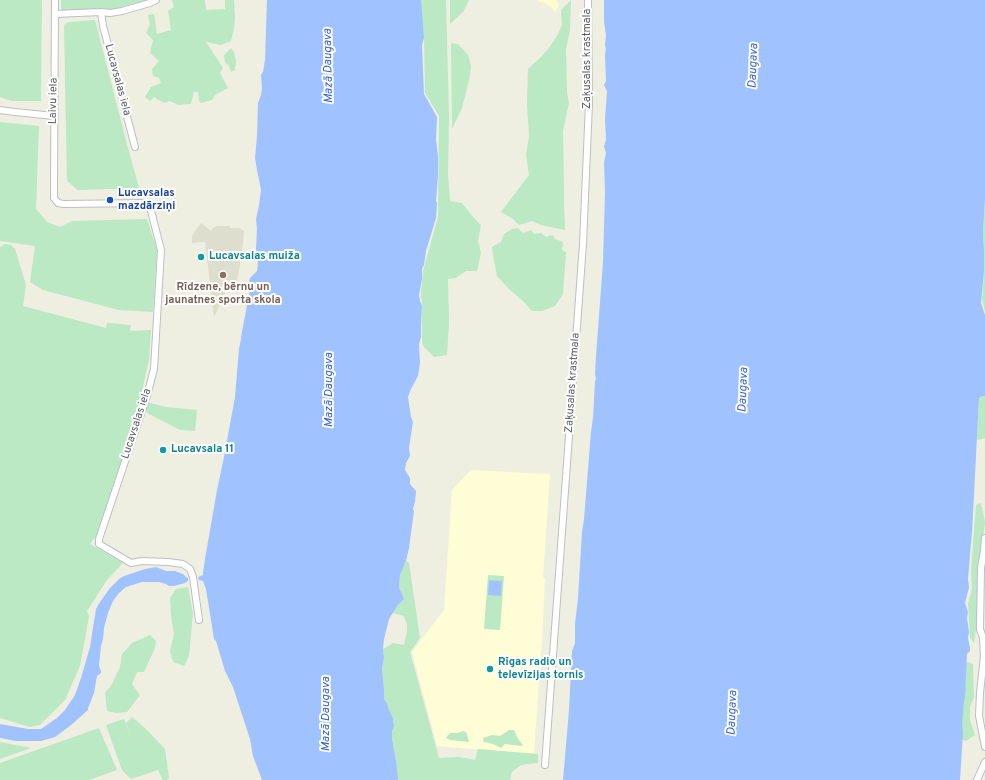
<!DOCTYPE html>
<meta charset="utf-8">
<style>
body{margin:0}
canvas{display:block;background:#eeeee1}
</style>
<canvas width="985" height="780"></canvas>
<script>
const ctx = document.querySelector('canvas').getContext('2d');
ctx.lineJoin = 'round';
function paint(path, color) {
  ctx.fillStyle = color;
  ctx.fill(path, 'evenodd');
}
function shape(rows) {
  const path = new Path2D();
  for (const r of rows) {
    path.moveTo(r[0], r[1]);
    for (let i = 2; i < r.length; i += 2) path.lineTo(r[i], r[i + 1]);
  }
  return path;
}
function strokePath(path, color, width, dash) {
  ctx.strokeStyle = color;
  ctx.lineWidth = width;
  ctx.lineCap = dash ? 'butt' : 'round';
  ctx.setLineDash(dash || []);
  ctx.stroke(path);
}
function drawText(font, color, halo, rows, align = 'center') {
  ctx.font = font + ' Overpass,sans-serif';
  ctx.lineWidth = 4;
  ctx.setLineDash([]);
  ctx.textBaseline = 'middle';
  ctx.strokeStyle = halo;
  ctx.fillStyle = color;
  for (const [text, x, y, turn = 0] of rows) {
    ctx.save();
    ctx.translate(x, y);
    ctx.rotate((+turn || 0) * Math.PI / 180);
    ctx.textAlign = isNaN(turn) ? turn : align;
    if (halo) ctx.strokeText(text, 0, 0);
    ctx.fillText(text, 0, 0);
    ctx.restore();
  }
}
const commercial = shape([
 [471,470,550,474,543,578,545,578,542,640,534,754,437,746,412,652,444,610,452,490]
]);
const education = shape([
 [201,223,211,231,214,227,217,226,230,226,230,228,239,228,244,231,242,252,237,282,230,283,214,317,205,242,192,243,192,236]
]);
const green = shape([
 [0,0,42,0,41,101,11,101,0,97],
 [61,0,148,0,113,9,62,11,61,8],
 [172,0,205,0,206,10,225,9,225,0,234,0,235,18,234,29,231,41,221,45,206,42,223,68,220,73,228,88,215,95,212,100,201,103,199,101,198,92,194,92,191,104,178,105,170,101,164,103,154,97,150,101,145,97,151,87,161,83,159,78,153,76,152,69,159,61,150,53,153,40,146,33,150,24,148,15,154,14,157,34,171,30,168,11,174,7],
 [420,0,446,0,449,116,448,174,450,201,462,203,473,217,481,225,478,241,481,253,477,271,466,271,456,278,448,279,449,324,447,355,434,357,424,347,422,343,422,306,421,294,423,271,438,217,439,116,425,93,424,38],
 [450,0,469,0,463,12,450,24],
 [571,0,570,30,566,49,567,92,569,103,563,131,564,193,564,204,565,230,541,225,532,221,519,225,513,219,501,212,529,175,526,154,529,137,527,103,528,69,541,57,549,48,558,34,562,25,561,10],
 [95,20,127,144,139,188,78,190,67,181,64,25,69,22],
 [451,43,458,44,468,55,471,66,470,76,462,108,452,129],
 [231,48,234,52,236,61,235,70,231,72,229,66,225,62,224,55],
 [0,122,39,126,36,209,47,222,60,227,72,221,147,219,157,250,153,312,119,310,43,290,30,282,35,246,0,241],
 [985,199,985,312,982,299,984,272,984,251,983,232],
 [518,228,523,233,531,230,534,234,541,233,546,237,553,235,555,239,563,242,562,250,566,252,563,294,555,306,542,311,532,311,524,302,509,289,497,276,493,255,492,247,501,242,504,234,512,229],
 [5,244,11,245,15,249,26,285,23,306,106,328,107,323,131,325,130,331,151,330,149,360,141,395,111,497,97,535,90,544,123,563,107,580,87,611,89,616,80,666,65,700,40,725,30,727,0,718,0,247],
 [983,396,985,396,985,438,977,440,979,398],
 [147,402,166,407,197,410,195,431,180,430,147,413,145,410],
 [981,503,985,522,982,549,978,613,974,644,970,637,968,603,972,589,971,570,976,505],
 [406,561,409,563,420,638,410,652,439,758,459,757,475,760,478,749,538,754,538,763,521,765,512,772,510,780,398,780,397,767,392,738,392,731,394,726,394,722,393,718,389,710,387,703,384,699,384,688,382,669,384,658,383,649,393,643,404,645,407,632,407,625,404,616,393,613,398,605,404,599,399,587,400,575],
 [488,575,504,576,500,630,484,629],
 [188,587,193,613,189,656,184,666,173,662,170,651,174,634,171,615,170,598,176,589],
 [150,635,156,641,155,648,144,672,137,672,132,684,140,695,127,712,116,713,107,711,105,693,112,684,120,667,122,654,132,643],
 [969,662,973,664,974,697,970,707,970,720,975,735,966,741,959,739,964,664],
 [132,717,145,728,165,749,169,778,166,780,163,780,158,770,131,779,122,770,106,725,124,719,134,746,126,723],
 [99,728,117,770,89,780,0,780,0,763],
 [509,730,514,730,518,739,523,745,521,746,505,744,501,748,493,744,484,742,483,740,483,738,492,735,500,736],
 [463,731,466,732,469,741,468,742,450,740,446,738,448,735,451,733,458,733],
 [0,742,31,748,0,759]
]);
const sand = shape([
 [537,0,557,0,559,6,555,12,551,7,545,3,537,1]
]);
const water = shape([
 [267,0,421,0,424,38,422,45,424,94,437,117,436,139,438,156,438,176,436,201,437,203,436,218,426,251,424,265,422,269,422,279,419,295,420,301,422,306,421,325,421,337,419,344,420,363,418,376,411,389,408,397,411,417,413,422,409,448,410,456,406,463,405,470,410,478,410,484,416,491,415,502,413,509,414,511,409,548,406,561,400,575,399,587,404,599,398,605,389,619,384,639,383,649,384,658,382,669,384,688,384,699,387,703,389,710,393,718,394,726,392,731,392,738,397,767,398,780,262,780,253,756,250,739,233,687,225,671,216,641,214,639,206,589,203,581,199,580,198,577,203,575,203,573,205,559,217,490,224,457,235,397,239,349,241,339,241,337,250,290,249,282,250,278,257,271,258,262,256,249,257,229,256,219,259,205,261,190,257,170,255,158,257,136,258,103,261,95,262,89,261,75,263,72,265,60],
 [604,0,985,0,985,199,983,232,984,251,984,272,981,303,985,315,985,396,983,396,979,398,972,533,970,554,968,579,969,588,968,591,965,603,968,612,967,618,969,632,968,638,970,648,970,651,967,654,965,697,964,701,962,725,963,732,960,780,563,780,569,710,572,651,575,643,575,624,578,598,582,532,584,519,591,432,593,418,595,381,596,379,595,374,596,356,603,262,605,191,604,163,606,153,604,146,606,140,605,119,607,91,604,85,606,81,605,55,606,49,605,45,606,35,604,22],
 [156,567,166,571,175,571,183,574,186,577,188,578,188,581,185,583,174,586,169,586,166,584,159,582,142,582,126,587,119,593,113,601,108,613,104,628,103,639,101,646,99,666,101,671,101,673,97,676,94,693,88,708,88,710,70,726,55,737,41,741,16,741,0,738,0,724,28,729,41,729,57,718,65,710,75,695,81,678,90,647,96,609,100,602,110,588,119,579,124,576,145,569],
 [489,580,502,581,501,596,488,595]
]);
const minor = shape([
 [55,0,54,185,54,198,58,203,63,204,149,203,161,250,154,369,147,396,99,539,99,544,131,563,142,561,168,562,183,564,190,569,193,577,199,620],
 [101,12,103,26,135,147],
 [55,14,101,12,110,13,122,11,150,3,156,0],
 [0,110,15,112,54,116],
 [985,538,984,550,981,568,980,629,983,638,984,656,980,693,979,716,985,747],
 [545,765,583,244,589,103,588,0],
 [977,780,985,762]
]);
const markers = [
 [110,200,4,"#1a4fb4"],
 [201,257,4,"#0f9aa8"],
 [223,275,4,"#8d6e63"],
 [163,450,4,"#0f9aa8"],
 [490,669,4,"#0f9aa8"]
];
const streetNames = [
 ["Zaķusalas krastmala",588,59,-90],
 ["Lucavsalas iela",117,80,75],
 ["Laivu iela",54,101,-89],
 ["Zaķusalas krastmala",573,383,-86],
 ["Lucavsalas iela",137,424,-72]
];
const transitNames = [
 ["Lucavsalas",118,194],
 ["mazdārziņi",118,207]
];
const cultureNames = [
 ["Lucavsalas muiža",209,257],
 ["Lucavsala 11",171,450],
 ["Rīgas radio un",498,663],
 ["televīzijas tornis",498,676]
];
const educationNames = [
 ["Rīdzene, bērnu un",223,288],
 ["jaunatnes sporta skola",223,301]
];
const waterNames = [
 ["Mazā Daugava",329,66,-91],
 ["Daugava",754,66,-88],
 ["Mazā Daugava",330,390,-90],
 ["Daugava",744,390,-88],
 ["Daugava",733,713,-88],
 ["Mazā Daugava",327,714,-90]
];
paint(commercial, '#fffdd5');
paint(education, '#dedecf');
paint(green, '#bae9c3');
paint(sand, '#fefccc');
paint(water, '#a0c3ff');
strokePath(minor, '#bebfc6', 8);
strokePath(minor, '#fff', 6);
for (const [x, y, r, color] of markers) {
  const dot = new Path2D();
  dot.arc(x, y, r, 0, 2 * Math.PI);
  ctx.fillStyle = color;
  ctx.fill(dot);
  strokePath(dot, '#fff', 1.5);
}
drawText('11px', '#595c64', '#fff', streetNames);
drawText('bold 11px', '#164399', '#fff', transitNames, 'left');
drawText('bold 11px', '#0d838f', '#fff', cultureNames, 'left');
drawText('bold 11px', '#785e54', '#fff', educationNames);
drawText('italic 12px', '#3763ce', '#fff', waterNames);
</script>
